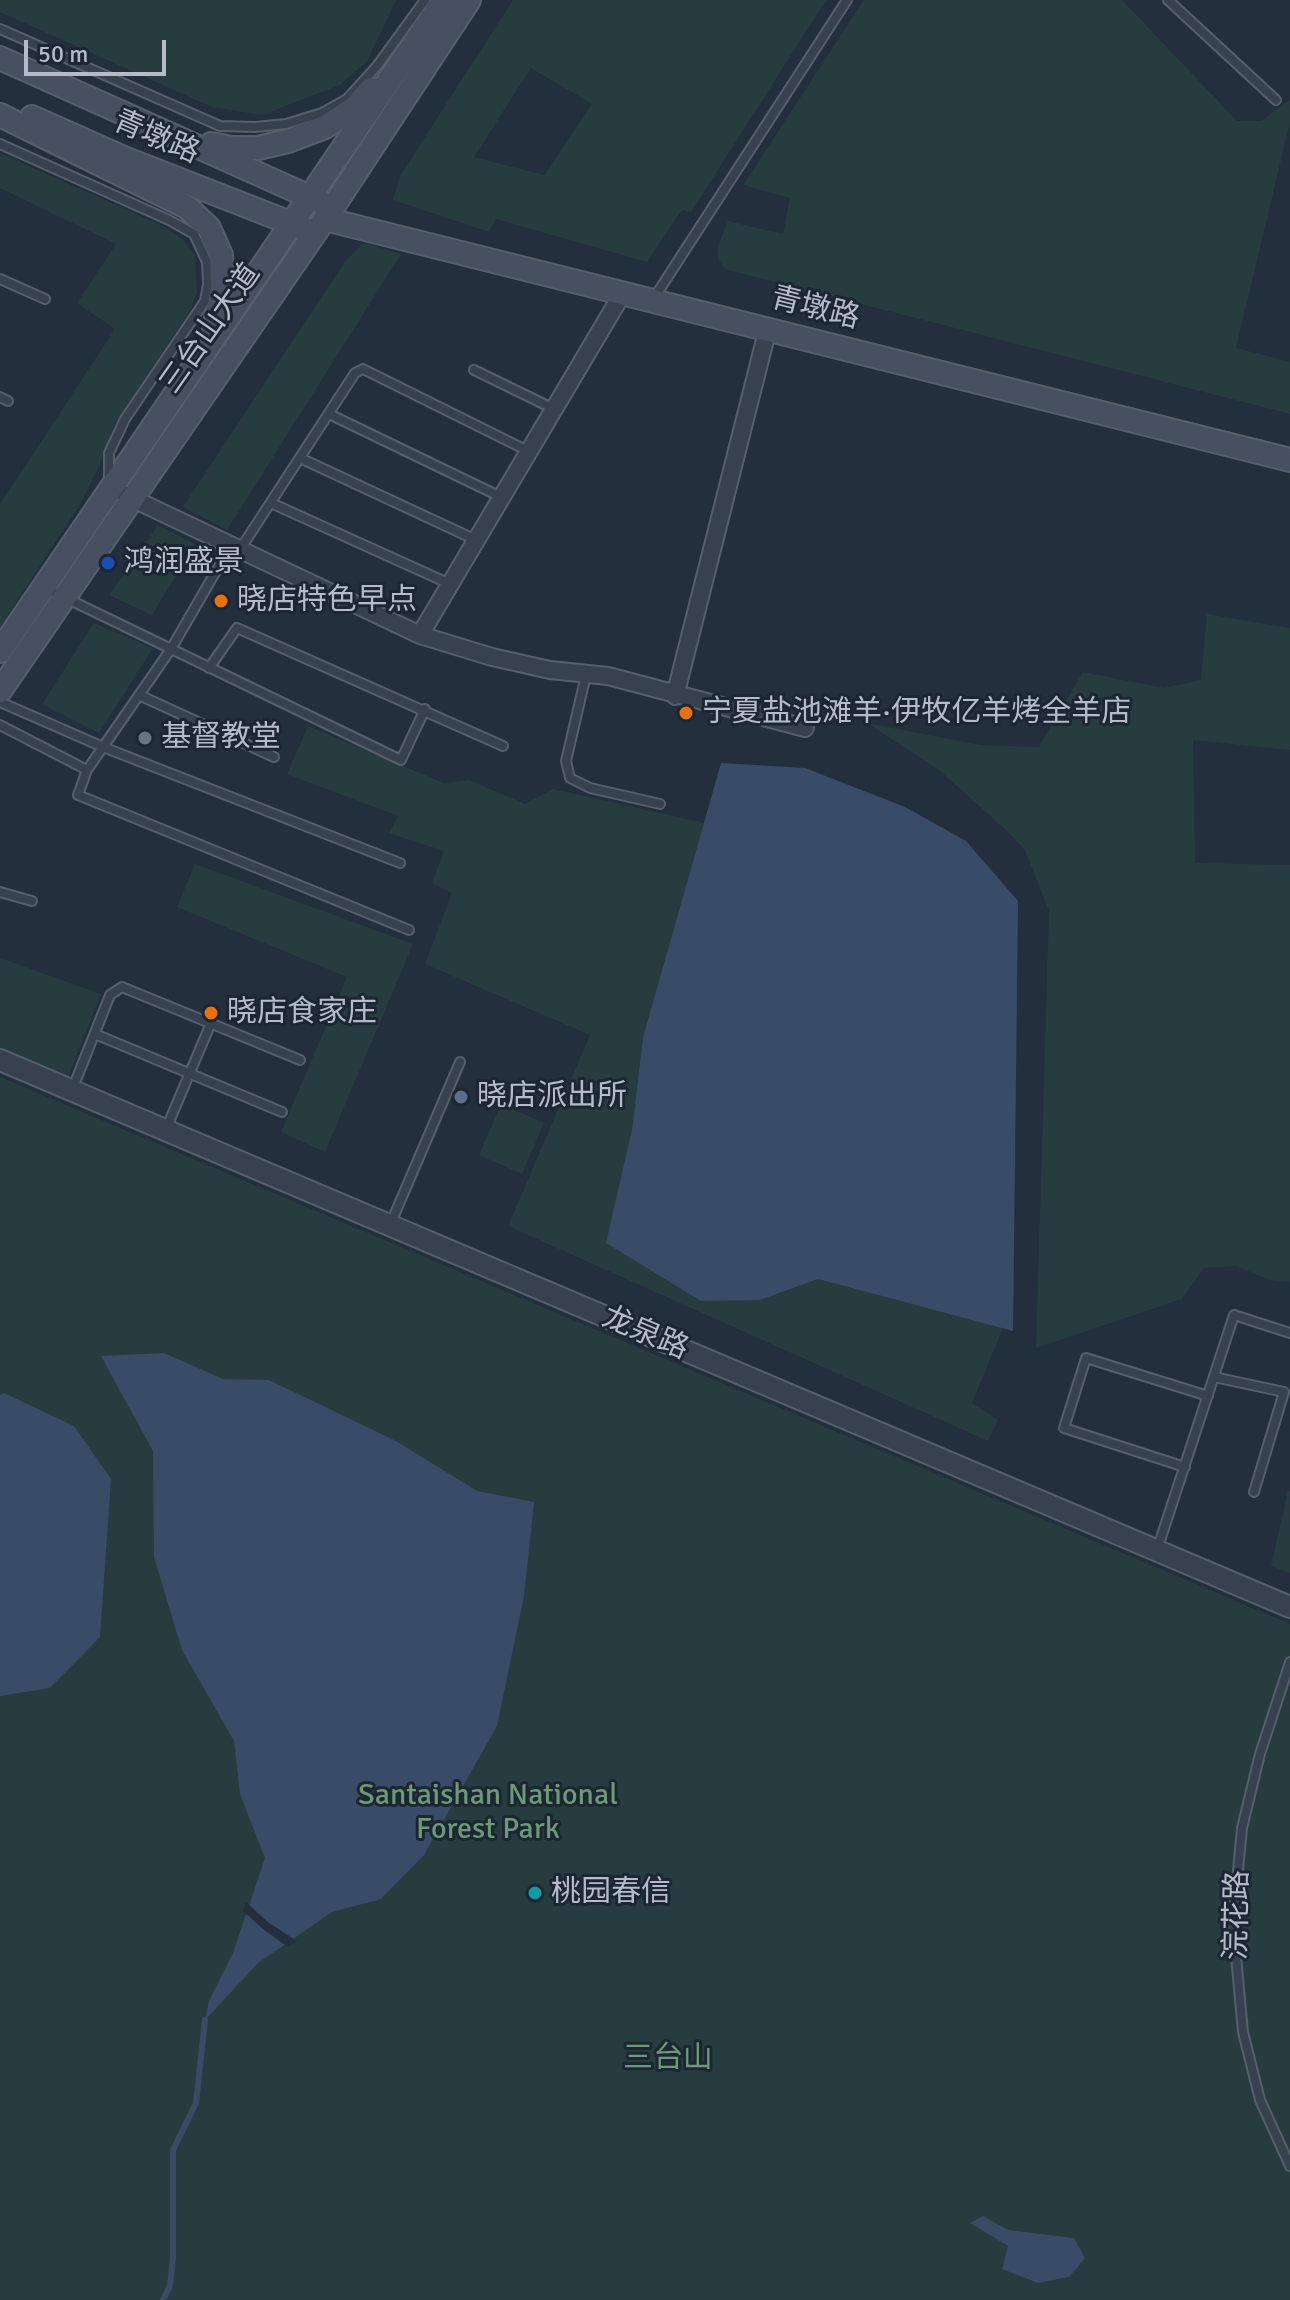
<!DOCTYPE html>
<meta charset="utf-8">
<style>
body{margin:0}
#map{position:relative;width:1290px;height:2300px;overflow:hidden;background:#242f3e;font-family:Signika,sans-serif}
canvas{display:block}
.scale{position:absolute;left:24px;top:40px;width:142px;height:36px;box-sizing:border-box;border:4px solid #b4bcc9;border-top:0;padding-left:10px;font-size:24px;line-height:28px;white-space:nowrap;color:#b4bcc9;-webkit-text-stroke:6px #1d2633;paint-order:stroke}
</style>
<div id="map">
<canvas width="1290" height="2300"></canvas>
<div class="scale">50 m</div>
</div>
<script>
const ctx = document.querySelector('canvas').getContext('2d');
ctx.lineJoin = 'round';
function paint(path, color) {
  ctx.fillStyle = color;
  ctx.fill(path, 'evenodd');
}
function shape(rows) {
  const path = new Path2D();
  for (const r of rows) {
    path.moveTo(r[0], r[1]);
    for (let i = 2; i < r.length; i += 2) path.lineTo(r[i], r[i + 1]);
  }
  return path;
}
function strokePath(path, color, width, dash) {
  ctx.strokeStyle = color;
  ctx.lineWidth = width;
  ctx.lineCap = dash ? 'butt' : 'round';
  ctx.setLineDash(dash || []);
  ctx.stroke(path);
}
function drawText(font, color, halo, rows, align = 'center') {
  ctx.font = font + ' Signika,"Noto Sans SC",sans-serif';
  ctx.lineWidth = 6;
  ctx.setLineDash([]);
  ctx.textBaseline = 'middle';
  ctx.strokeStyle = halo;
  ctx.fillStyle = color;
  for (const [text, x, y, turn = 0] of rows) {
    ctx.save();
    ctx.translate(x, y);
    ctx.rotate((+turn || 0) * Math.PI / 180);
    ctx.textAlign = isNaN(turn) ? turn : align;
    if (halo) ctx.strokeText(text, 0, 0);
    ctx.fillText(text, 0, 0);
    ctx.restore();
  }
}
const green = shape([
 [0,0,396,0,368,60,340,85,262,115,212,107,0,12],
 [513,0,826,0,691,212,682,210,647,262,496,219,489,232,393,200,400,176],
 [531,68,592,104,545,175,474,157],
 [864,0,1122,0,1237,121,1261,121,1290,100,1290,122,1236,348,1290,362,1290,414,725,269,718,259,718,246,728,221,783,234,790,198,743,185],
 [0,153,165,227,183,240,195,256,197,293,190,311,114,425,100,464,82,501,0,627,0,504,115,329,77,303,116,244,0,188],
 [364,243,401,254,227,530,183,507,345,262],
 [158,525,195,544,152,615,109,595],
 [1207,614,1290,628,1290,750,1193,740,1195,863,1290,865,1290,1282,1270,1280,1236,1266,1204,1268,1182,1299,1036,1348,1049,911,1025,850,1006,830,939,770,867,723,980,745,1039,747,1083,672,1164,688,1201,680],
 [94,623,153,648,99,733,42,704],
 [308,726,444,783,469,780,525,804,553,789,704,823,643,1037,632,1130,760,1300,818,1279,1003,1328,972,1403,998,1420,988,1441,508,1226,590,1035,425,964,452,893,432,883,444,851,389,833,398,816,287,774],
 [195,864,413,944,325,1152,281,1132,347,977,177,907],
 [0,958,101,994,67,1080,0,1054],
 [0,1077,1290,1624,1290,2300,0,2300],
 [501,1104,544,1123,522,1174,479,1155],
 [1288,1491,1290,1491,1290,1573,1271,1566]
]);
const water = shape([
 [721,763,805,768,905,807,966,841,1018,901,1013,1331,818,1279,760,1300,701,1301,606,1243,632,1130,643,1037],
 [164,1353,223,1379,269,1380,396,1441,477,1491,534,1502,524,1596,497,1726,424,1855,381,1899,332,1912,258,1963,205,2020,209,2001,233,1953,265,1858,240,1794,234,1741,182,1650,154,1557,153,1451,101,1356],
 [4,1393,74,1426,111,1479,100,1637,50,1688,0,1696,0,1395],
 [983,2216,1008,2230,1074,2238,1085,2258,1069,2277,1038,2283,1002,2269,1008,2246,970,2223]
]);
const pier = shape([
 [246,1902,269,1923,297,1941,288,1947,264,1930,243,1911]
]);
const stream = shape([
 [163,2300,170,2286,173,2258,173,2150,196,2103,205,2020]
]);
const service = shape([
 [1168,0,1276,100],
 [0,29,220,126,255,127,286,124,322,113,347,99,377,66,425,0],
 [0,144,169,220,194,234,207,262,208,284,205,301,125,419,109,453,109,480],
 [0,279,45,299],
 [654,298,847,0],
 [474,370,554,409],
 [0,397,8,401],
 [329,414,501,497],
 [300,458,476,540],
 [271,503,450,584],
 [230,547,171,649,87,770,78,795,409,930],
 [239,551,355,373,363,369,528,451],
 [43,587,401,760,425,709],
 [209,668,237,628,503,746],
 [586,675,566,761,570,778,590,788,660,804],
 [139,695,274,757],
 [0,702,103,747,400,863],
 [0,725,87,770],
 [0,892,32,901],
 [95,1034,282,1112],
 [72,1090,110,995,122,987,300,1060],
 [166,1129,211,1023],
 [390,1225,460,1062],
 [1214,1377,1284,1392,1254,1492],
 [1185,1467,1064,1428,1086,1358,1208,1396],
 [1157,1550,1234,1315,1290,1333],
 [1290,1662,1260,1754,1242,1828,1233,1924,1243,2032,1260,2100,1290,2166]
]);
const minor = shape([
 [125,495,420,635,492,657,550,670,608,676,805,728],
 [420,635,624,291],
 [675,696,768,328]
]);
const tertiary = shape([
 [0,1060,1290,1607]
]);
const secondary = shape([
 [0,58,321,202],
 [0,115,187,207,209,228,221,255,222,288,214,329],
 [32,117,124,158,303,228],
 [211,144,232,148,258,148,288,141,325,127,354,108,371,89],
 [325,219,1290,460],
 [0,651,444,0],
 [0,691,333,207,469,0]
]);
const markers = [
 [108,563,8,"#1a4fb4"],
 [221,601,8,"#e8710a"],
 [686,713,8,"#e8710a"],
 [145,738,8,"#6b7280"],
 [211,1013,8,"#e8710a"],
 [461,1097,8,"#5c6f8a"],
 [535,1893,8,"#0f9aa8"]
];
const streetNames = [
 ["青墩路",156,138,23],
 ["青墩路",815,309,14],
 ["三台山大道",211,329,-55],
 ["龙泉路",645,1334,23],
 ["浣花路",1238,1915,-89]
];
const poiNames = [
 ["鸿润盛景",124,563],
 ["晓店特色早点",237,601],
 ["宁夏盐池滩羊·伊牧亿羊烤全羊店",702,713],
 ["基督教堂",161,738],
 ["晓店食家庄",227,1013],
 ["晓店派出所",477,1097],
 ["桃园春信",551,1893]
];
const parkNames = [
 ["Santaishan National",488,1796],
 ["Forest Park",488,1830],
 ["三台山",668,2059]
];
paint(green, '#263c3f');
paint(water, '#394c67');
paint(pier, '#242f3e');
strokePath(stream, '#394c67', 6);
strokePath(service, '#565f6c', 12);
strokePath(minor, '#565f6c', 20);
strokePath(tertiary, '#565f6c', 24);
strokePath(secondary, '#565f6c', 26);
strokePath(service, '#38414e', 8);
strokePath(minor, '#38414e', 16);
strokePath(tertiary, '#38414e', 20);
strokePath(secondary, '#465061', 22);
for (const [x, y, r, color] of markers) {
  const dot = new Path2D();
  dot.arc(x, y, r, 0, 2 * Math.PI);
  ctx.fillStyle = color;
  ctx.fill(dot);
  strokePath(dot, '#1d2633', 3);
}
drawText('30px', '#b4bcc9', '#1d2633', streetNames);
drawText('30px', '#b4bcc9', '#1d2633', poiNames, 'left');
drawText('30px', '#6b9a76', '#1d2633', parkNames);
</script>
